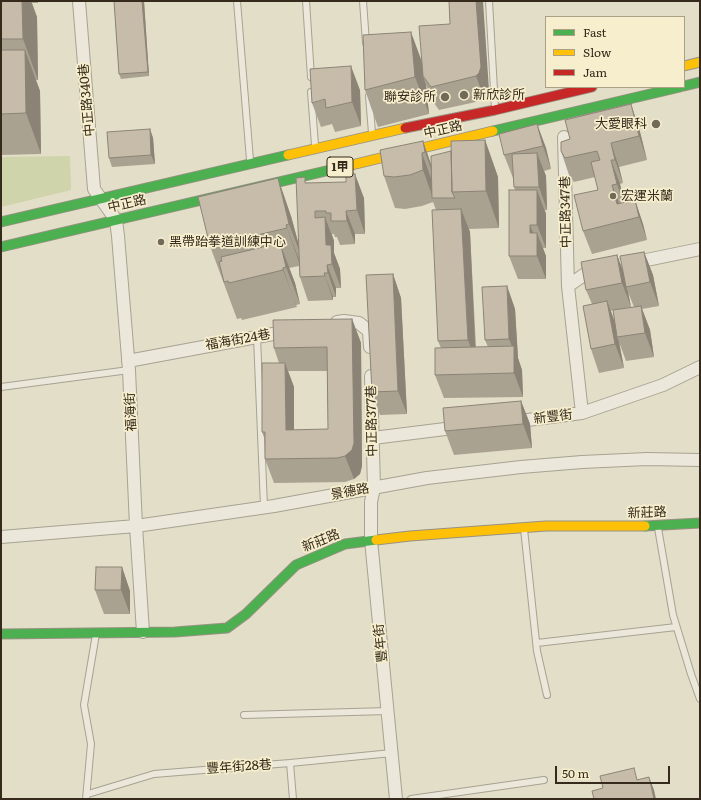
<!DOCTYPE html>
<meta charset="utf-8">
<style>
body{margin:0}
#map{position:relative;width:701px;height:800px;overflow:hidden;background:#e3dec8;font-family:Literata,serif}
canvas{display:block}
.frame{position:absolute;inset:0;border:2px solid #352a1b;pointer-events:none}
.legend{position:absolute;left:545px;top:16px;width:140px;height:72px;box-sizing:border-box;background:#f6eecd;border:1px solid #a9a086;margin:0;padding:5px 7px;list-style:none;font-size:12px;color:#352a1b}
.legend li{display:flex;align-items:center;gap:8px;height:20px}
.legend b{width:20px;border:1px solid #a9a086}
.scale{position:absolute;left:555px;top:766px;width:115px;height:18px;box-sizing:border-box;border:2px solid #352a1b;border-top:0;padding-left:5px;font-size:12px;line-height:14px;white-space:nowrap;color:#352a1b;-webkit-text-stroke:3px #f6eecd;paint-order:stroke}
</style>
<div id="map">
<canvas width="701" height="800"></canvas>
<div class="frame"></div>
<ul class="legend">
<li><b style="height:5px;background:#4caf50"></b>Fast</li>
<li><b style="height:5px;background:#ffc107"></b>Slow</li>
<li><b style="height:5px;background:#c62828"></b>Jam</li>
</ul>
<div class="scale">50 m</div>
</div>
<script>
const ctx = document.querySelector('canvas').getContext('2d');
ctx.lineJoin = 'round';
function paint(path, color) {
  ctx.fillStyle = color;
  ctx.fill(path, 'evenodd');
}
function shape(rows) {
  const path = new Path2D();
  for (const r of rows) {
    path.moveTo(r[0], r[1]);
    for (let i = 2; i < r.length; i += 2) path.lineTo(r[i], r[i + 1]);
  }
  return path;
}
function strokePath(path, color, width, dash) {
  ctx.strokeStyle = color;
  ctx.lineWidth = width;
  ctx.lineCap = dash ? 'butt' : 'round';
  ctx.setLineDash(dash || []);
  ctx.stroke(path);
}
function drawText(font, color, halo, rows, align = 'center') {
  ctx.font = font + ' Literata,"Noto Sans TC",serif';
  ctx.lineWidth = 3.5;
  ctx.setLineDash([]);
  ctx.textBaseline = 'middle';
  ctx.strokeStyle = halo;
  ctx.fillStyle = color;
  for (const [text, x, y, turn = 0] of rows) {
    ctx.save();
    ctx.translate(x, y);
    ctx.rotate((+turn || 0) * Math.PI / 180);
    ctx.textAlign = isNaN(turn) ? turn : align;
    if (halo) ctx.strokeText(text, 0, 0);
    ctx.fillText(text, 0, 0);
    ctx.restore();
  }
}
const green = shape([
 [70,156,71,190,1,207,1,157]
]);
const lane = shape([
 [237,1,250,160],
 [306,1,311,77],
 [363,1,366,43],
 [489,1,495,108],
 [311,92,315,145],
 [369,96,372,133],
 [257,337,264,507],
 [1,387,129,370],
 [658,528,673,615,691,674,700,699],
 [524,529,537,651,547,695],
 [537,643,676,627],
 [244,715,388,711],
 [290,763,293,799],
 [88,794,154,774,290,763,392,753],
 [86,799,91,744,84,705,96,634],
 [411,799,544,780]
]);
const street = shape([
 [79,1,94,189,116,220,118,236,129,370,136,526,143,632],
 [564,137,568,286],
 [337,322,344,321,359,323,369,331,370,347],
 [128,361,289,331],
 [371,376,374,488,371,502,371,540,396,799],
 [582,413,568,286,588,272,700,249],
 [512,422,582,413,663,385,700,367],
 [373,438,461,427],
 [1,537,136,526,274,506,427,478,521,467,582,462,647,459,700,460]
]);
const fast = shape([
 [684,86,700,82],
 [493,131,680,87],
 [1,222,288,155],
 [1,247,343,167],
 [645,526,700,523],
 [1,634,175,632,227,628,246,614,296,565,345,544,376,540]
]);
const slow = shape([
 [684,66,700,62],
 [288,155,405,128],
 [343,167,493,131],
 [376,540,410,536,546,526,645,526]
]);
const jam = shape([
 [405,128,495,110,592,87]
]);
const wall = shape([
 [1,1,38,1,38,3,32,3,37,17,38,80,36,80,40,91,41,154,1,155],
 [114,1,144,1,149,76,121,79,119,74],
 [450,24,489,90,488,97,485,100,439,110,432,100,426,85,429,114,378,127,365,90,422,62],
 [360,90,361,126,335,132,332,124,321,127,312,103],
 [537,124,546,148,551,169,544,171,546,176,547,210,545,210,546,214,546,248,543,248,546,256,546,279,518,279,509,256,515,190,514,187,513,178,504,155],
 [639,128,647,160,619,167,623,183,620,184,624,202,635,200,643,224,647,240,592,254,583,231,598,190,595,177,574,182,569,175,561,151],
 [150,129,153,138,155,164,112,167,109,158],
 [485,140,498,177,499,228,469,229,470,232,476,347,488,347,485,340,507,286,515,309,518,358,522,370,523,397,444,398,435,375,441,348,438,341,436,210,433,202,422,206,405,209,395,208,384,176,423,141,431,165,451,151],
 [307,183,364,198,365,234,355,234,355,244,340,245,337,237,335,237,334,234,332,234,334,241,334,253,340,269,341,288,336,288,336,297,333,297,333,300,308,301,300,277,299,266,289,268,295,283,300,304,296,305,297,307,242,320,241,318,237,319,210,246,291,216,299,245],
 [644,252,653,275,659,306,642,309,650,330,654,357,626,361,619,342,624,368,599,373,591,349,592,304,586,290,617,255,624,273],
 [628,292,634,307,616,310,631,307],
 [613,310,615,323,611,311],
 [393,274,401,298,407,414,380,415,372,392],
 [352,319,361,343,362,466,360,474,354,479,345,482,274,483,265,459,265,440,262,432,279,363,274,348],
 [288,371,327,371,328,429,294,430,294,387],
 [521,401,530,424,532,448,454,455,445,431],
 [122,567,130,591,130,614,104,614,95,590]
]);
const shadedWall = shape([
 [22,1,31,1,37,17,38,80,23,39],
 [142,1,144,1,149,76,148,72],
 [476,1,483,1,489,90,488,97,485,100,476,76],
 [411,32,425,70,423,76,426,85,429,114,415,77],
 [25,50,40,91,41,154,26,113],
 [351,66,360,90,361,126,352,102],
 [631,104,639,128,647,160,639,136],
 [537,124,546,148,551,169,543,146],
 [150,129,153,138,155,164,151,155],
 [485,140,498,177,499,228,486,191],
 [423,141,434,173,436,183,425,152],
 [611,143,619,167,623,183,615,160],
 [422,153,433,184,433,198,423,170],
 [537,153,546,176,547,210,539,187],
 [611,160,620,184,625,207,617,184],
 [355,174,364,198,365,234,357,210],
 [278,178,291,216,303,261,289,224],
 [612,185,621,208,617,204],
 [537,190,546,214,546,248,537,225],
 [635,200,643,224,647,240,639,217],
 [461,209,470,232,476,363,468,340],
 [346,211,355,234,355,244,347,221],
 [325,217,334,241,334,253,340,269,341,288,332,264,326,245],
 [286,225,300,262,300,265,287,228],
 [530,225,537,243,537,233,546,256,546,279,537,256,530,233],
 [281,246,295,283,300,304,286,267],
 [644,252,653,275,659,306,650,282],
 [617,255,626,279,626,287,628,292,631,307,622,283],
 [327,265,336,288,336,297,328,273],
 [283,268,296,305,297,307,283,270],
 [324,273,333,297,333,300],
 [393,274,401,298,407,414,398,391],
 [507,286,515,309,518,358,522,370,523,397,514,373,514,351,509,339],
 [607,301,616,325,617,337,619,342,624,368,615,344],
 [641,306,650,330,654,357,645,333],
 [352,319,361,343,362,466,360,474,354,479,345,456],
 [285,363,294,387,294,454,286,430],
 [521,401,530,424,532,448,523,424],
 [122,567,130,591,130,614,121,590],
 [649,777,654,790,656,799,654,799]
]);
const building = shape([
 [1,1,22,1,23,39,1,39,1,1],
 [114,1,142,1,148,72,119,74,114,1],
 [449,1,476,1,481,67,479,73,476,76,431,87,423,76,419,26,450,24,449,1],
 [411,32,415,77,365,90,363,35,411,32],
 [1,50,25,50,26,113,1,114,1,50],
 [351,66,352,102,326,108,325,99,312,103,310,69,351,66],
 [631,104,639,136,611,143,615,160,611,160,617,184,612,185,617,204,635,200,639,217,583,231,574,195,598,190,591,162,600,160,597,151,565,158,561,151,561,142,570,139,565,120,631,104],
 [537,124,543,146,504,155,499,134,537,124],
 [150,129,151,155,109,158,107,132,150,129],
 [485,140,486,191,452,192,451,141,485,140],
 [423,141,425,152,422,153,423,170,410,175,394,177,384,176,380,150,423,141],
 [451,151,452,192,455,198,432,198,431,156,451,151],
 [537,153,539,187,514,187,512,154,537,153],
 [355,174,357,210,346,211,347,221,331,221,331,213,326,213,326,211,315,211,315,218,325,217,326,245,331,245,332,264,327,265,328,273,324,273,325,276,300,277,296,178,305,177,305,183,346,182,346,175,355,174],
 [278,178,289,224,286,225,287,228,210,246,198,197,278,178],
 [509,190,537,190,537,225,530,225,530,233,537,233,537,256,509,256,509,190],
 [461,209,468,340,438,341,432,210,461,209],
 [275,244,276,247,281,246,286,267,283,268,283,270,229,283,228,281,224,282,219,262,222,261,221,257,275,244],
 [644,252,650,282,626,287,620,256,644,252],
 [617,255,622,283,586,290,581,262,617,255],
 [393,274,398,391,372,392,366,275,393,274],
 [507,286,509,339,485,340,482,287,507,286],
 [607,301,615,344,591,349,583,306,607,301],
 [641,306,645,333,617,337,613,310,641,306],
 [352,319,354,443,352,450,345,456,337,458,265,459,265,432,262,432,262,363,285,363,286,430,328,429,327,347,274,348,273,320,352,319],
 [514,346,514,373,435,375,435,348,514,346],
 [521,401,523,424,445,431,443,408,521,401],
 [96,567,122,567,121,590,95,590,96,567],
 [634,768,637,780,649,777,654,799,594,799,592,791,603,788,600,776,634,768]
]);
const markers = [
 [464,95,5,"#726958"],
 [445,97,5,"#726958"],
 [656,124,5,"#726958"],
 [613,196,4,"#726958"],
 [161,242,4,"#726958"]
];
const shields = [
 [340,167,26]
];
const shieldNames = [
 ["1甲",340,167]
];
const poiNames = [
 ["新欣診所",473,95],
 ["聯安診所",436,97,"right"],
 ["大愛眼科",647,124,"right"],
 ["宏運米蘭",621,196],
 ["黑帶跆拳道訓練中心",169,242]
];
const streetNames = [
 ["中正路340巷",87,100,-95],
 ["中正路",443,130,-13],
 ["中正路",127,204,-13],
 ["中正路347巷",566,212,-91],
 ["福海街24巷",238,340,-10],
 ["福海街",131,412,-93],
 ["新豐街",553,417,-7],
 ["中正路377巷",372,421,-91],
 ["景德路",350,492,-10],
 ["新莊路",647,513,-2],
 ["新莊路",321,541,-22],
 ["豐年街",381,643,-96],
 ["豐年街28巷",239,767,-4]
];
paint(green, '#cfd4aa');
strokePath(lane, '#a7a292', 8);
strokePath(street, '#a7a292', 14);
strokePath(fast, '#979182', 11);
strokePath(slow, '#979182', 11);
strokePath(jam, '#979182', 11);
strokePath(lane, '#ebe7da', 6);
strokePath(street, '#ebe7da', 12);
strokePath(fast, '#4caf50', 9);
strokePath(slow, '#ffc107', 9);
strokePath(jam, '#c62828', 9);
paint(wall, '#aaa291');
paint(shadedWall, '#8b8476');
paint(building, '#c6bca9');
strokePath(building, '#8b8476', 1);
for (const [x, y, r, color] of markers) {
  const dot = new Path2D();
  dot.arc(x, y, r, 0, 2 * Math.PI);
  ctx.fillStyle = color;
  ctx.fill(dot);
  strokePath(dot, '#f6eecd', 1.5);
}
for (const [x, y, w] of shields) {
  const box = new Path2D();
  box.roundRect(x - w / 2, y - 10, w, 20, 3);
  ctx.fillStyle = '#f6eecd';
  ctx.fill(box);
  strokePath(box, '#352a1b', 1);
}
drawText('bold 12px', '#352a1b', null, shieldNames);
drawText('13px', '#352a1b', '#f6eecd', poiNames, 'left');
drawText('13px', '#352a1b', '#f6eecd', streetNames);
</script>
